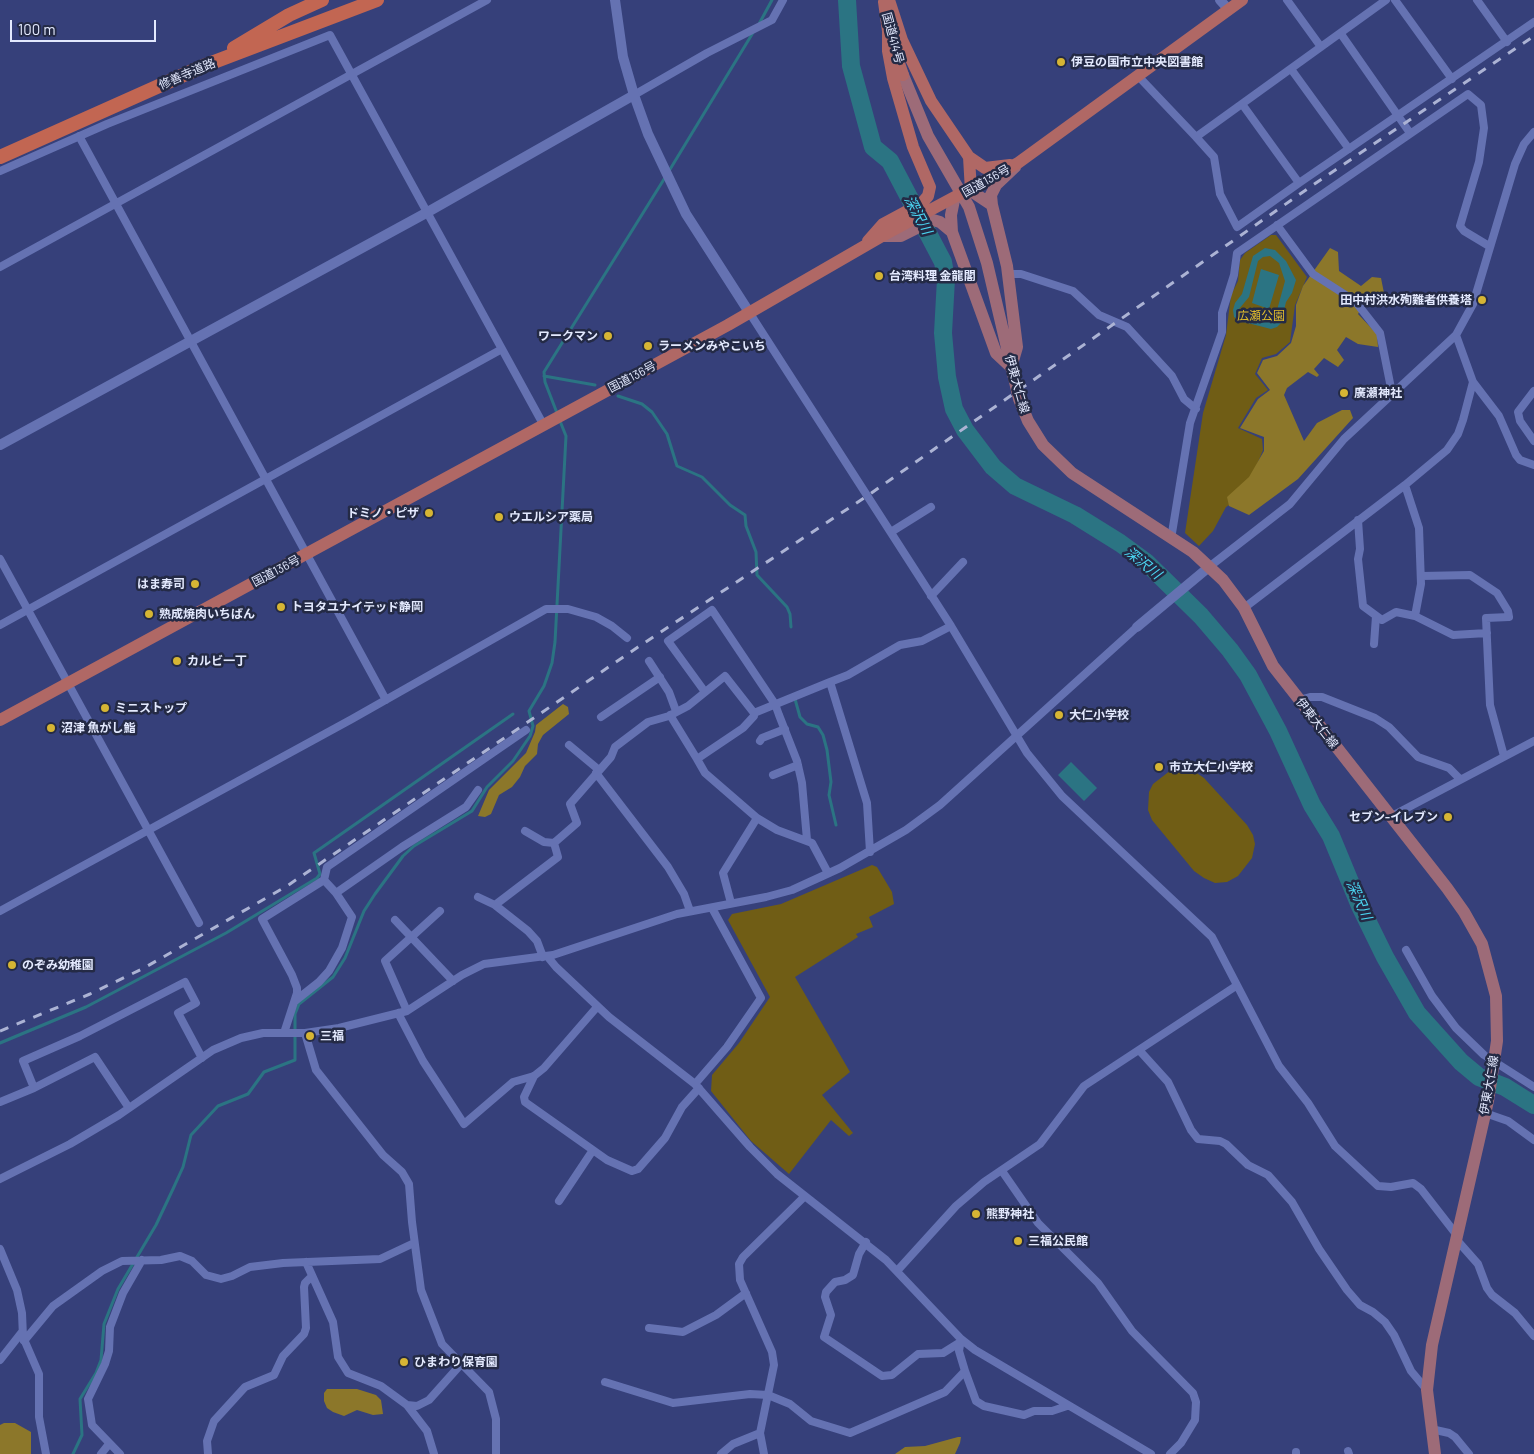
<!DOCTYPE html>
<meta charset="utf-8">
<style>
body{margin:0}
#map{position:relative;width:1534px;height:1454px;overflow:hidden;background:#36407a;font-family:Barlow,sans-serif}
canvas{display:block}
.scale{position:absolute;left:10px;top:20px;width:146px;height:22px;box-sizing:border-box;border:2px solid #e3e9fe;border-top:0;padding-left:6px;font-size:15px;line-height:18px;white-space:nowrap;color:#e3e9fe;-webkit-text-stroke:4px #242a45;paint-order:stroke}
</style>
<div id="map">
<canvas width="1534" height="1454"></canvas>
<div class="scale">100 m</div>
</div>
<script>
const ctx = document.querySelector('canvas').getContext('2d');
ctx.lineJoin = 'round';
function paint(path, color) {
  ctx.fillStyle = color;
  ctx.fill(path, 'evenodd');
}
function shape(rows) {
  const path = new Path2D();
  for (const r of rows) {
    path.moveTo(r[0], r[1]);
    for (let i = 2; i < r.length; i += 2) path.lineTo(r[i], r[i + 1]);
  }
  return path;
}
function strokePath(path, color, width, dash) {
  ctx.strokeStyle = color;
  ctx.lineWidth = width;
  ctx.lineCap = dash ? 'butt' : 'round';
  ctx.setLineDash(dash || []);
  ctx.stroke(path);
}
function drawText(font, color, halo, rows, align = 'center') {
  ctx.font = font + ' Barlow,"Noto Sans JP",sans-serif';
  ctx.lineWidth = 5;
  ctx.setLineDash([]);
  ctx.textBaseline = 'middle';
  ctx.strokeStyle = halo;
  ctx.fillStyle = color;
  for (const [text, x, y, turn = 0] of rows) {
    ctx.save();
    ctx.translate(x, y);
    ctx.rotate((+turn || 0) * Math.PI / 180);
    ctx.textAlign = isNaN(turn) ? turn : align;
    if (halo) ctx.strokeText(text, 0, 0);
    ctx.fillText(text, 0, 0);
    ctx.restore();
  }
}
const green = shape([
 [1271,235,1276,235,1307,277,1295,305,1290,342,1276,354,1262,358,1255,374,1268,390,1256,398,1238,428,1262,439,1263,450,1244,496,1226,507,1213,531,1199,546,1185,533,1203,413,1226,335,1231,295,1238,281,1240,260,1245,253],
 [1182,768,1194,771,1204,778,1247,825,1253,835,1255,844,1252,858,1238,876,1227,882,1215,883,1204,878,1194,871,1152,820,1148,810,1149,792,1153,784,1171,770],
 [872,865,877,867,892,892,894,904,869,917,873,927,856,934,858,937,795,977,850,1072,822,1095,853,1133,849,1136,831,1120,789,1174,751,1141,711,1091,712,1075,739,1043,770,997,728,920,732,914,781,904]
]);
const forest = shape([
 [1330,248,1338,252,1339,271,1361,286,1372,277,1381,278,1384,293,1368,297,1358,314,1377,334,1378,347,1358,344,1346,337,1337,350,1344,360,1338,367,1324,358,1314,369,1319,375,1317,377,1308,372,1287,388,1284,395,1304,441,1317,423,1342,410,1350,410,1353,418,1298,479,1249,515,1229,506,1227,497,1249,477,1264,451,1264,437,1240,428,1258,399,1270,390,1257,373,1263,360,1277,356,1291,343,1296,326,1296,305,1303,286],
 [563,704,568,707,569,714,543,735,538,744,537,754,525,766,520,777,512,787,499,795,491,814,485,817,478,816,489,790,526,753,535,732,536,725],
 [327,1389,357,1389,376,1395,381,1400,383,1414,373,1415,357,1410,344,1416,333,1412,327,1408,324,1401,324,1393],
 [4,1423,15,1423,31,1432,31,1454,0,1454,0,1425],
 [958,1437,961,1437,960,1443,955,1454,895,1454,905,1447,925,1446]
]);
const water = shape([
 [1265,248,1275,250,1286,261,1296,280,1292,293,1286,302,1281,323,1277,327,1271,329,1240,321,1234,317,1233,310,1235,303,1242,294,1253,256],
 [1270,256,1279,263,1285,281,1274,321,1266,322,1241,314,1239,309,1249,297,1258,261,1263,257],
 [1261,269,1279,275,1269,309,1252,303],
 [1071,762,1097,788,1084,801,1058,775]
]);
const stream = shape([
 [759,24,772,0],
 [669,171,754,31],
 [544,376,595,385],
 [618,396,642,404,652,412,667,434,677,466,702,477,730,505,745,515,746,526,756,552,757,575,787,607,790,614,791,627],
 [557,413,545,382,544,372,666,176],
 [795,699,800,717,807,724,818,727,823,735,827,750,831,782,829,795,836,825],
 [0,1043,86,1007,226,933,317,878,320,874,314,853,513,714],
 [73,1454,82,1435,80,1399,96,1373,101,1360,104,1324,118,1289,156,1225,173,1189,183,1167,191,1135,218,1106,248,1094,264,1072,295,1060,295,1014,299,1004,333,977,345,958,364,911,375,894,403,856,414,846,472,811,487,787,513,761,530,736,533,726,529,711,544,686,552,663,555,642,566,436,560,421]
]);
const river = shape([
 [847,0,851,66,873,147,890,161,943,262,946,279,943,333,947,377,954,409,965,430,993,467,1015,486,1075,515,1120,543,1146,562,1201,616,1230,650,1248,675,1278,731,1312,805,1331,836,1360,906,1385,957,1417,1013,1461,1062,1479,1077,1505,1087,1534,1105]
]);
const minor = shape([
 [1287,0,1321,47],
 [1395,0,1452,79],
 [1477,0,1507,42],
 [1341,34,1410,133],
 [1291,69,1349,149],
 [1139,77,1196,137,1386,0],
 [634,95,707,53,772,20,783,0],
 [1242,104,1299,183,1534,22],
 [79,136,386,700],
 [1196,137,1214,157,1220,194,1237,227,1299,183],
 [0,171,107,124,330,35,543,424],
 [1277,225,1313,274,1355,301,1380,333,1392,393],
 [0,267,487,0],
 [1008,274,1021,274,1073,291,1099,315,1127,327,1172,376,1184,399,1196,409],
 [749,312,951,626,1027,753,1062,796,1212,937,1279,1066,1308,1103,1335,1146,1378,1186,1391,1187,1413,1183,1421,1189,1456,1234],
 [1456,335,1473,382,1499,416,1516,455,1520,460,1534,465],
 [1534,391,1518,412,1520,421,1534,441],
 [1405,485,1419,528,1421,584,1415,616,1453,635,1487,633],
 [1358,520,1360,549,1358,559,1363,606,1382,620,1396,612,1415,616],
 [891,532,931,507],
 [1171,539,1190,423,1222,332,1222,313,1234,275,1237,253,1468,94,1481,105,1484,128,1479,162,1460,226,1464,231,1489,246],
 [0,559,199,923],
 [1209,567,1290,504,1344,439,1456,335,1473,304,1515,164,1524,144,1534,132],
 [1422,576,1470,575,1497,593,1508,611,1509,617,1486,618,1490,705,1504,756],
 [931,596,963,562],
 [1244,608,1405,485,1447,450,1458,434,1463,420,1473,382],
 [0,625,502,349],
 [1374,644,1376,616],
 [649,661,669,692,676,711],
 [705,692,668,641,712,610,775,704,779,715,797,761,802,783,807,840],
 [1299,700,1310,697,1322,697,1375,718,1389,727,1418,757,1449,768,1460,779],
 [670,715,697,759],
 [601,717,660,677],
 [760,741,762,738,785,729],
 [569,745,599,770],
 [596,773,668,867,684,894,690,911],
 [773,775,798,765],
 [1390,817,1534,741],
 [757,818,777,830,812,843,828,873],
 [525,831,544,842,554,843],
 [870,852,867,803,830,682,848,675,900,645,922,641,951,626],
 [336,893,402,847,466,807,478,790],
 [478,897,495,905],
 [731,903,723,873,757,818,705,773,697,759,743,728,754,716,754,713,830,682],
 [0,911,352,719,546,609,568,609,596,617,612,626,627,638],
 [395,920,453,981],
 [1406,950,1432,996,1456,1028,1484,1055,1534,1087],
 [547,956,556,967,609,1017,695,1084,750,1147,777,1174,886,1260,961,1339,975,1350,1151,1454],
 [543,957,537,941,528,931,495,905,558,857,554,843,577,823,570,804,611,757,615,747,648,722,669,716,688,706,725,676,754,713],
 [295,1001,319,982,329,971,342,948,352,917,336,893,324,880],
 [407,1011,385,961,440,911],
 [398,1013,423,1061,464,1124,513,1082,534,1076,544,1068,597,1007],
 [284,1033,297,993,297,988,292,975,262,919,324,880,327,867,526,730],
 [305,1033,316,1070,383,1155,402,1172,409,1184,412,1222,421,1290,442,1344,489,1392,496,1419,496,1454],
 [1139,1050,1168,1082,1191,1130,1198,1139,1220,1141,1226,1144,1248,1165,1268,1175,1292,1202,1319,1249,1347,1290,1360,1305,1373,1312,1385,1322,1394,1335,1411,1371,1427,1390],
 [534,1076,524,1097,525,1102,607,1160,632,1171,638,1169,665,1138,682,1107,699,1088],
 [695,1084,727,1047,761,998,712,908],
 [34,1088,23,1061,80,1036,185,982,196,1003,178,1013,202,1058],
 [0,1102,34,1088,95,1057,129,1108],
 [1485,1113,1508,1121,1534,1140],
 [1002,1171,1038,1223,1098,1283,1132,1331,1193,1393,1196,1402,1195,1420,1181,1443,1170,1454],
 [0,1179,70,1144,119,1115,213,1050,241,1038,263,1033,305,1033,339,1028,407,1011,462,975,484,964,553,955,677,914,766,897,792,890,840,868,906,830,940,805,1137,627],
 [559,1201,593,1150],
 [1455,1238,1478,1264,1487,1288,1492,1295,1515,1313,1534,1336],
 [866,1242,859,1254,853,1275,845,1280,835,1282,826,1292,825,1297,831,1315,824,1337,882,1376,892,1375,918,1354,943,1353,959,1343],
 [0,1249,17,1290,22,1313,23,1337,39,1374,39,1417,46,1454],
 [306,1262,333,1322,338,1357,348,1373,381,1386,407,1405,417,1406,429,1400,462,1363],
 [897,1271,956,1206,984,1182,1040,1144,1084,1086,1236,986],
 [649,1328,683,1332,716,1315,746,1293],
 [24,1341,53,1306,102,1271,122,1261,161,1260,180,1256,192,1261,206,1275,221,1279,232,1276,250,1267,283,1263,380,1259,414,1243],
 [0,1360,22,1332],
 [965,1371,976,1401,984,1406,1024,1415,1034,1411,1052,1411,1067,1406],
 [605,1382,673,1403,750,1394,768,1395,790,1404,811,1421,850,1433,945,1392,965,1371,959,1351,961,1339],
 [407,1405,427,1431,434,1454],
 [1431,1429,1449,1433,1455,1437,1469,1454],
 [760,1433,764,1454],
 [1348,1451,1349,1454],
 [101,1454,109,1444],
 [120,1454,92,1425,88,1399,105,1364,109,1351,110,1327,123,1293,142,1260],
 [208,1454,207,1441,214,1421,245,1387,274,1375,283,1356,304,1334,306,1328,304,1287,305,1283,312,1276],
 [721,1454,733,1444,760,1433,774,1365,772,1352,740,1280,739,1264,743,1257,805,1196],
 [1296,1454,1296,1452]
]);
const tertiary = shape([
 [615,0,623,57,634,95,648,134,686,214,749,312],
 [1220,0,1229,10],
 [0,445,426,213,634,95],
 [1137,627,1209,567]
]);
const primary = shape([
 [903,75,928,136,969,207,987,263,1019,399,1028,421,1043,445,1072,473,1193,552,1223,580,1244,608,1273,666,1447,888,1464,912,1482,944,1496,996,1497,1041,1488,1101,1432,1345,1427,1390,1435,1454],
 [971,191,992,205,1007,266,1017,347,1012,364],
 [992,205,991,195,996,185,1015,167],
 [952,232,951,215,954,200],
 [882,236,901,236,933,220,940,222,952,232,996,353,1011,367]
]);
const trunk = shape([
 [889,0,902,40,931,101,969,157,985,168,1010,165],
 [884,2,888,31,903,75],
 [969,157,971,191],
 [868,241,883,224,922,203,928,196,930,187,913,147,893,78,888,51,888,31],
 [0,720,728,325,882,236,1018,163,1242,0]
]);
const motorway = shape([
 [234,48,289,15,322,0],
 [0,157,206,65,377,0]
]);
const rail = shape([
 [0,1031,90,994,144,968,287,886,638,647,867,496,1313,185,1534,36]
]);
const markers = [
 [1061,62,5,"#d6b534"],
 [879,276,5,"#d6b534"],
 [1482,300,5,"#d6b534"],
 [608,336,5,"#d6b534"],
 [648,346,5,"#d6b534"],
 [1344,393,5,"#d6b534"],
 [429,513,5,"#d6b534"],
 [499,517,5,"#d6b534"],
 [195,584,5,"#d6b534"],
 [281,607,5,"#d6b534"],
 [149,614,5,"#d6b534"],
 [177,661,5,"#d6b534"],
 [105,708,5,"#d6b534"],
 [1059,715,5,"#d6b534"],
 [51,728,5,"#d6b534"],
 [1159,767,5,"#d6b534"],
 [1448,817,5,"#d6b534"],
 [12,965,5,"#d6b534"],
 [310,1036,5,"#d6b534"],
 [976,1214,5,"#d6b534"],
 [1018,1241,5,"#d6b534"],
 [404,1362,5,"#d6b534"]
];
const streetNames = [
 ["国道414号",893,38,75],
 ["修善寺道路",187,74,-23],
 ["国道136号",986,181,-29],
 ["国道136号",632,377,-28],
 ["伊東大仁線",1017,384,74],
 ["国道136号",276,571,-28],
 ["伊東大仁線",1317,723,52],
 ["伊東大仁線",1489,1085,-80]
];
const poiNames = [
 ["伊豆の国市立中央図書館",1071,62],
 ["台湾料理 金龍閣",889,276],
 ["田中村洪水殉難者供養塔",1472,300,"right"],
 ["ワークマン",598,336,"right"],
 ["ラーメンみやこいち",658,346],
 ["廣瀬神社",1354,393],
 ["ドミノ・ピザ",419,513,"right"],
 ["ウエルシア薬局",509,517],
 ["はま寿司",185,584,"right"],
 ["トヨタユナイテッド静岡",291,607],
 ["熟成焼肉いちばん",159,614],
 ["カルビ一丁",187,661],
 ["ミニストップ",115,708],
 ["大仁小学校",1069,715],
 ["沼津 魚がし鮨",61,728],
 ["市立大仁小学校",1169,767],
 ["セブン-イレブン",1438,817,"right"],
 ["のぞみ幼稚園",22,965],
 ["三福",320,1036],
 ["熊野神社",986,1214],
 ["三福公民館",1028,1241],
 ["ひまわり保育園",414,1362]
];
const parkNames = [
 ["広瀬公園",1261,316]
];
const waterNames = [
 ["深沢川",918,215,62],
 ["深沢川",1143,563,39],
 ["深沢川",1359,900,66]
];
paint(green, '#705d15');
paint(forest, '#8c772a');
paint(water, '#2b7483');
strokePath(stream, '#2b7483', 3);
strokePath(river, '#2b7483', 18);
strokePath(minor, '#6572b2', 8);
strokePath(tertiary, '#6572b2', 10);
strokePath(primary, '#9d6b78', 12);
strokePath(trunk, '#b06865', 12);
strokePath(motorway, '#c26652', 14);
strokePath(rail, '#acb3d4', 3, [9, 9]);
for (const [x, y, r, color] of markers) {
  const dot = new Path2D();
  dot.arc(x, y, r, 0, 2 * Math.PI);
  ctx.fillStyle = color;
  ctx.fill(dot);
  strokePath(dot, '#242a45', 2);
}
drawText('12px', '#e3e9fe', '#242a45', streetNames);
drawText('bold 12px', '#e3e9fe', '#242a45', poiNames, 'left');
drawText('12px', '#e0bc2d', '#242a45', parkNames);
drawText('italic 14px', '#4bd6f2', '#242a45', waterNames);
</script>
